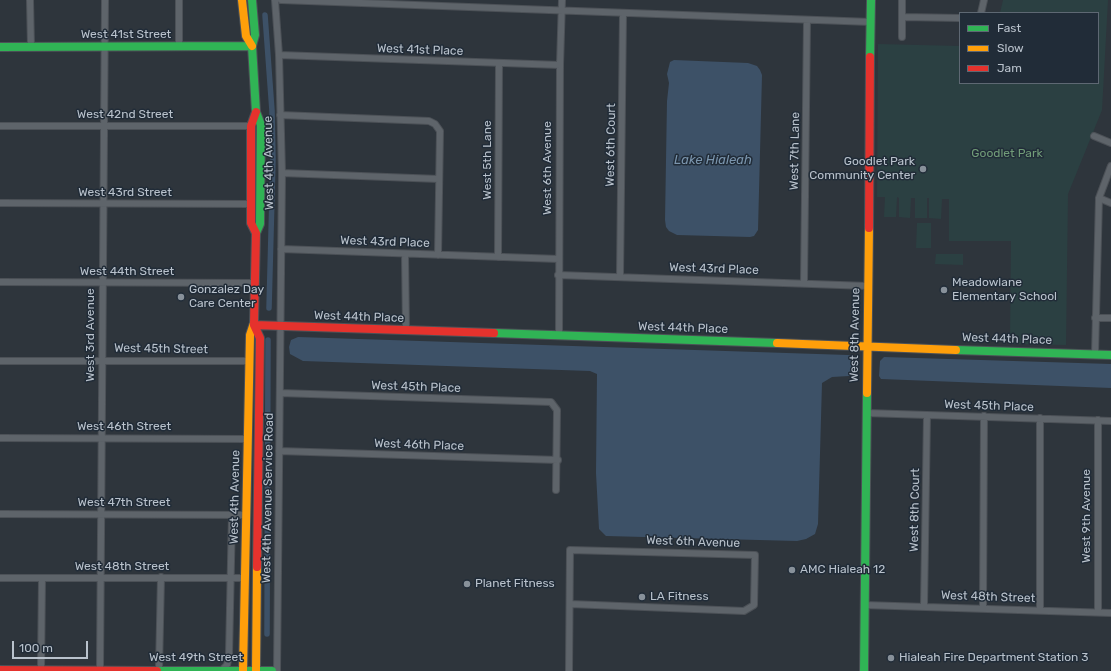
<!DOCTYPE html>
<style>
body{margin:0}
#map{position:relative;width:1111px;height:671px;overflow:hidden;background:#2e353c;font-family:Rubik,sans-serif}
canvas{display:block}
.legend{position:absolute;left:959px;top:12px;width:140px;height:72px;box-sizing:border-box;background:#212c38;border:1px solid #5e6873;margin:0;padding:5px 7px;list-style:none;font-size:12px;color:#b9c2cc}
.legend li{display:flex;align-items:center;gap:8px;height:20px}
.legend b{width:20px;border:1px solid #5e6873}
.scale{position:absolute;left:12px;top:641px;width:76px;height:18px;box-sizing:border-box;border:2px solid #b9c2cc;border-top:0;padding-left:5px;font-size:12px;line-height:14px;white-space:nowrap;color:#b9c2cc;-webkit-text-stroke:3px #212c38;paint-order:stroke}
</style>
<div id="map">
<canvas width="1111" height="671"></canvas>
<ul class="legend">
<li><b style="height:5px;background:#30b455"></b>Fast</li>
<li><b style="height:5px;background:#ff9f0a"></b>Slow</li>
<li><b style="height:5px;background:#e5322d"></b>Jam</li>
</ul>
<div class="scale">100 m</div>
</div>
<script>
const ctx = document.querySelector('canvas').getContext('2d');
ctx.lineJoin = 'round';
function paint(path, color) {
  ctx.fillStyle = color;
  ctx.fill(path, 'evenodd');
}
function shape(rows) {
  const path = new Path2D();
  for (const r of rows) {
    path.moveTo(r[0], r[1]);
    for (let i = 2; i < r.length; i += 2) path.lineTo(r[i], r[i + 1]);
  }
  return path;
}
function strokePath(path, color, width, dash) {
  ctx.strokeStyle = color;
  ctx.lineWidth = width;
  ctx.lineCap = dash ? 'butt' : 'round';
  ctx.setLineDash(dash || []);
  ctx.stroke(path);
}
function drawText(font, color, halo, rows, align = 'center') {
  ctx.font = font + ' Rubik,sans-serif';
  ctx.lineWidth = 3;
  ctx.setLineDash([]);
  ctx.textBaseline = 'middle';
  ctx.strokeStyle = halo;
  ctx.fillStyle = color;
  for (const [text, x, y, turn = 0] of rows) {
    ctx.save();
    ctx.translate(x, y);
    ctx.rotate((+turn || 0) * Math.PI / 180);
    ctx.textAlign = isNaN(turn) ? turn : align;
    if (halo) ctx.strokeText(text, 0, 0);
    ctx.fillText(text, 0, 0);
    ctx.restore();
  }
}
const green = shape([
 [1003,0,1108,0,1102,110,1068,194,1066,345,1010,344,1011,241,949,241,949,199,942,199,941,219,929,218,929,198,927,198,927,218,915,218,915,198,911,198,910,218,899,217,899,198,897,197,896,217,884,217,885,197,877,197,878,44,960,46,960,83,1098,83,1098,13,1000,13],
 [917,223,931,223,931,248,916,248],
 [936,254,963,254,963,265,935,264]
]);
const water = shape([
 [674,60,748,63,757,66,760,70,762,75,758,230,754,236,750,237,677,235,669,231,666,227,665,220,667,101,669,83,667,74,670,62],
 [298,337,848,355,856,357,855,372,849,376,832,377,822,383,818,524,815,534,806,539,797,541,606,536,599,529,596,473,597,374,590,371,303,361,290,354,289,347,291,340],
 [884,357,1111,364,1111,388,881,379,879,376,880,361]
]);
const canal = shape([
 [265,15,272,111,273,159,269,308],
 [267,634,268,340]
]);
const street = shape([
 [30,0,31,47],
 [275,0,279,55,282,173,277,671],
 [281,0,871,22],
 [981,13,984,0],
 [902,17,960,18],
 [902,37,902,0],
 [179,47,179,0],
 [279,55,560,65],
 [280,115,429,121,435,124,440,131,438,255],
 [0,126,251,126],
 [1094,136,1111,143],
 [282,173,439,179],
 [1099,198,1111,203],
 [0,203,251,204],
 [281,249,559,259],
 [405,254,406,330],
 [498,257,499,64],
 [558,275,868,286],
 [620,276,623,14],
 [0,282,255,283],
 [804,283,807,20],
 [1095,318,1111,318],
 [559,336,560,65,562,0],
 [1095,354,1099,198,1111,166],
 [0,361,249,361],
 [280,393,551,402,557,410,556,490],
 [866,413,1111,421],
 [0,438,248,439],
 [279,451,558,460],
 [0,514,247,515],
 [0,578,244,578],
 [864,605,1111,613],
 [924,606,927,415],
 [983,608,984,416],
 [1040,610,1040,418],
 [1098,612,1098,420],
 [159,669,161,577],
 [223,669,227,665,229,655,232,515],
 [41,670,42,578],
 [100,670,105,0],
 [569,671,570,550,755,555,754,605,744,611,570,604]
]);
const fast = shape([
 [252,0,255,35,252,46,256,112,261,125,260,224,256,233],
 [0,47,252,46],
 [870,57,871,0],
 [494,333,777,343],
 [956,350,1111,355],
 [157,671,272,671],
 [864,671,867,393]
]);
const slow = shape([
 [242,0,246,36,252,46],
 [777,343,956,350],
 [867,393,869,228],
 [243,671,250,335,254,323],
 [256,671,257,567]
]);
const jam = shape([
 [869,228,870,57],
 [254,323,256,233,251,223,251,126,256,112],
 [254,325,494,333],
 [254,325,260,338,257,567],
 [0,670,157,671]
]);
const markers = [
 [923,169,4,"#88919a"],
 [944,290,4,"#88919a"],
 [181,297,4,"#88919a"],
 [792,570,4,"#88919a"],
 [467,584,4,"#88919a"],
 [642,597,4,"#88919a"],
 [891,658,4,"#88919a"]
];
const streetNames = [
 ["West 41st Street",126,35],
 ["West 41st Place",420,50,2],
 ["West 42nd Street",125,115],
 ["West 6th Court",611,145,-89],
 ["West 7th Lane",795,151,-89],
 ["West 5th Lane",488,160,-90],
 ["West 4th Avenue",269,163,-91],
 ["West 6th Avenue",548,168,-90],
 ["West 43rd Street",125,193],
 ["West 43rd Place",385,242,2],
 ["West 43rd Place",714,269,2],
 ["West 44th Street",127,272],
 ["West 44th Place",359,317,2],
 ["West 44th Place",683,328,2],
 ["West 3rd Avenue",91,335,-90],
 ["West 8th Avenue",855,335,-89],
 ["West 44th Place",1007,339,2],
 ["West 45th Street",161,349,1],
 ["West 45th Place",416,387,2],
 ["West 45th Place",989,406,2],
 ["West 46th Street",124,427],
 ["West 46th Place",419,445,2],
 ["West 4th Avenue",235,497,-89],
 ["West 4th Avenue Service Road",268,498,-89],
 ["West 47th Street",124,503],
 ["West 8th Court",915,510,-89],
 ["West 9th Avenue",1087,516,-90],
 ["West 6th Avenue",693,542,2],
 ["West 48th Street",122,567],
 ["West 48th Street",988,597,2],
 ["West 49th Street",196,658]
];
const parkNames = [
 ["Goodlet Park",1007,154]
];
const poiNames = [
 ["Goodlet Park",915,162,"right"],
 ["Community Center",915,176,"right"],
 ["Meadowlane",952,283],
 ["Elementary School",952,297],
 ["Gonzalez Day",189,290],
 ["Care Center",189,304],
 ["AMC Hialeah 12",800,570],
 ["Planet Fitness",475,584],
 ["LA Fitness",650,597],
 ["Hialeah Fire Department Station 3",899,658]
];
const waterNames = [
 ["Lake Hialeah",713,160]
];
paint(green, '#2b4042');
paint(water, '#3d5167');
strokePath(canal, '#3d5167', 5.5);
strokePath(street, '#4c5157', 8);
strokePath(fast, '#4c5157', 10);
strokePath(slow, '#4c5157', 10);
strokePath(jam, '#4c5157', 10);
strokePath(street, '#5e646a', 6);
strokePath(fast, '#30b455', 8);
strokePath(slow, '#ff9f0a', 8);
strokePath(jam, '#e5322d', 8);
for (const [x, y, r, color] of markers) {
  const dot = new Path2D();
  dot.arc(x, y, r, 0, 2 * Math.PI);
  ctx.fillStyle = color;
  ctx.fill(dot);
  strokePath(dot, '#212c38', 1.5);
}
drawText('12px', '#b9c2cc', '#212c38', streetNames);
drawText('12px', '#719c78', '#212c38', parkNames);
drawText('12px', '#b9c2cc', '#212c38', poiNames, 'left');
drawText('italic 13px', '#7b95ad', '#212c38', waterNames);
</script>
